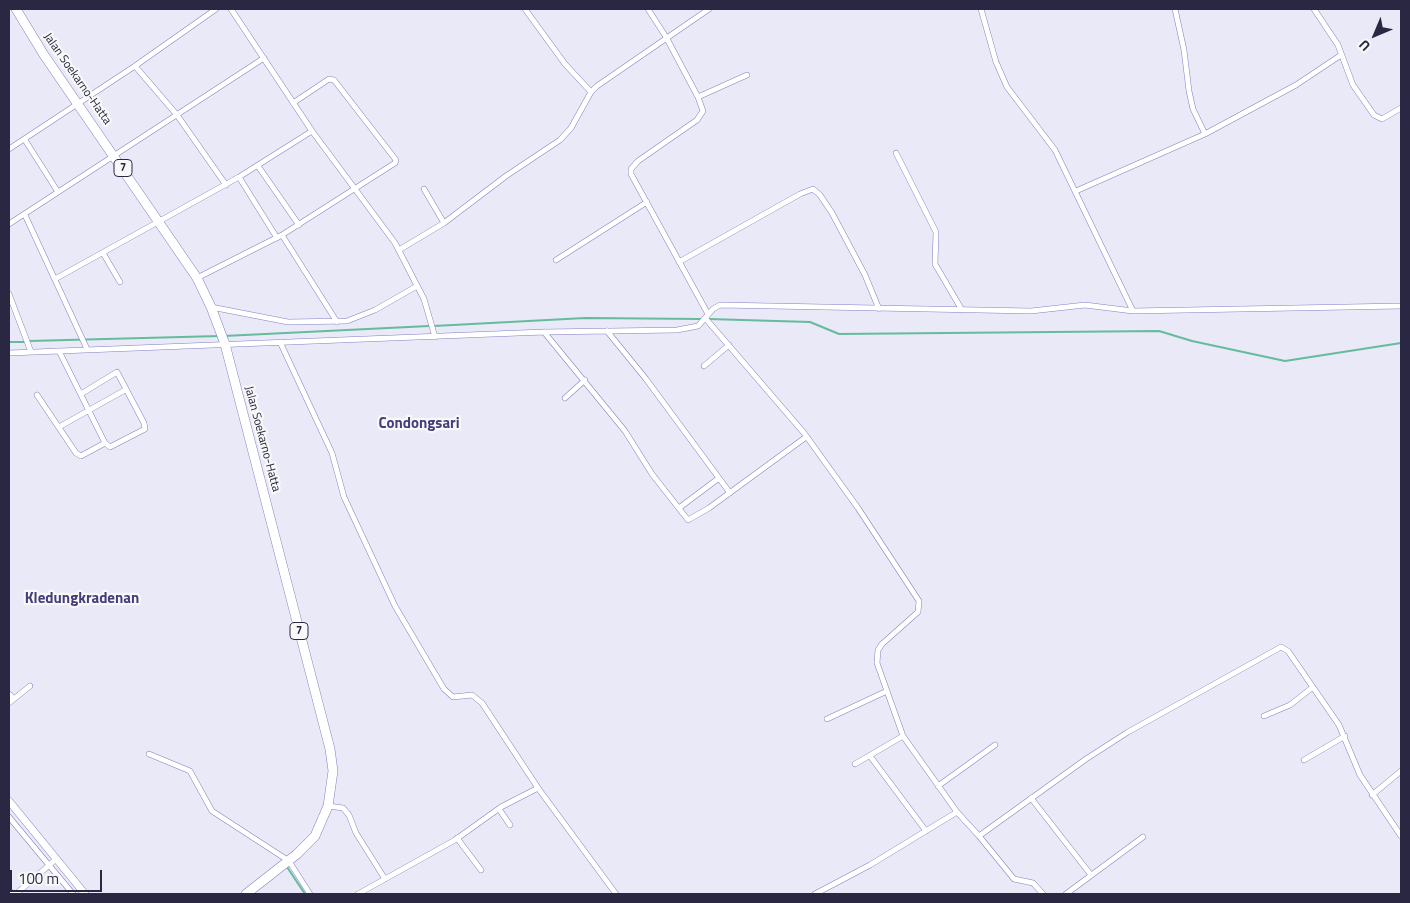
<!DOCTYPE html>
<style>
body{margin:0}
#map{position:relative;width:1410px;height:903px;overflow:hidden;background:#e9e9f8;font-family:"Titillium Web",sans-serif}
canvas{display:block}
.frame{position:absolute;inset:0;border:10px solid #2a2743;pointer-events:none}
.north{position:absolute;left:1350px;top:10px;width:50px;height:50px;-webkit-text-stroke:4px #f7f8f7;paint-order:stroke;rotate:225deg;font-size:14px;font-weight:700;line-height:20px;text-align:center;color:#2a2743}
.north::after{content:'';display:block;margin:auto;width:18px;height:22px;background:#2a2743;clip-path:polygon(50% 0,100% 100%,50% 72%,0 100%)}
.scale{position:absolute;left:10px;top:870px;width:92px;height:22px;box-sizing:border-box;border:2px solid #2a2743;border-top:0;padding-left:6px;font-size:15px;line-height:18px;white-space:nowrap;color:#2a2743;-webkit-text-stroke:4px #f7f8f7;paint-order:stroke}
</style>
<div id="map">
<canvas width="1410" height="903"></canvas>
<div class="frame"></div>
<div class="north">U</div>
<div class="scale">100 m</div>
</div>
<script>
const ctx = document.querySelector('canvas').getContext('2d');
ctx.lineJoin = 'round';
function shape(rows) {
  const path = new Path2D();
  for (const r of rows) {
    path.moveTo(r[0], r[1]);
    for (let i = 2; i < r.length; i += 2) path.lineTo(r[i], r[i + 1]);
  }
  return path;
}
function strokePath(path, color, width, dash) {
  ctx.strokeStyle = color;
  ctx.lineWidth = width;
  ctx.lineCap = dash ? 'butt' : 'round';
  ctx.setLineDash(dash || []);
  ctx.stroke(path);
}
function drawText(font, color, halo, rows, align = 'center') {
  ctx.font = font + ' "Titillium Web",sans-serif';
  ctx.lineWidth = 4.5;
  ctx.setLineDash([]);
  ctx.textBaseline = 'middle';
  ctx.strokeStyle = halo;
  ctx.fillStyle = color;
  for (const [text, x, y, turn = 0] of rows) {
    ctx.save();
    ctx.translate(x, y);
    ctx.rotate((+turn || 0) * Math.PI / 180);
    ctx.textAlign = isNaN(turn) ? turn : align;
    if (halo) ctx.strokeText(text, 0, 0);
    ctx.fillText(text, 0, 0);
    ctx.restore();
  }
}
const stream = shape([
 [709,319,810,322,839,334,1159,331,1192,341,1285,361,1401,343],
 [434,326,585,318,702,319],
 [224,336,429,326],
 [29,341,220,336],
 [9,342,25,342],
 [287,867,305,894]
]);
const minor = shape([
 [231,9,312,131,395,243,424,299,435,337],
 [525,9,565,64,591,92],
 [648,9,666,37,698,97,703,111,697,120,638,161,631,169,631,174,708,314],
 [981,9,996,62,1007,87,1055,150,1133,311],
 [1314,9,1338,45,1353,85,1374,115,1382,119,1401,108],
 [135,66,177,115,226,185],
 [698,97,747,75],
 [1205,134,1296,85,1341,55],
 [25,140,58,192],
 [9,149,135,66,216,9],
 [896,153,936,232,935,264,962,310],
 [258,166,299,225],
 [239,177,277,238],
 [424,189,444,223],
 [1076,191,1205,134,1193,109,1189,91,1184,50,1175,9],
 [25,215,87,349],
 [9,224,264,58],
 [282,235,337,322],
 [399,250,444,223,506,176,560,140,571,128,591,92,597,86,709,9],
 [103,253,120,282],
 [556,260,647,202],
 [679,262,800,194,813,189,820,195,832,213,865,275,879,309],
 [197,278,282,235,395,163,396,160,334,80,329,79,293,103],
 [55,279,239,177,312,131],
 [9,294,31,352],
 [211,307,288,322,347,321,375,310,417,286],
 [706,319,804,433,858,508,919,601,918,612,882,644,878,650,877,663,903,736,957,812,979,836,1086,759,1128,732,1281,647,1288,651,1339,725,1360,775,1401,836],
 [607,331,646,379,730,493],
 [544,332,625,431,652,474,688,520,709,508,806,437],
 [280,342,332,453,344,497,395,606,444,689,453,697,472,695,482,703,538,788,616,894],
 [59,351,105,443],
 [9,353,544,332,677,330,698,326,713,309,720,305,1031,311,1085,305,1133,311,1401,306],
 [704,366,729,345],
 [37,395,76,453,81,456,105,443,110,447,145,429,144,423,117,372,81,394],
 [565,398,585,380],
 [59,427,125,390],
 [679,508,719,478],
 [9,694,14,699],
 [9,703,30,686],
 [1264,716,1290,705,1313,687],
 [827,719,887,691],
 [149,754,190,771,212,811,289,861,310,894],
 [870,756,926,831],
 [1304,760,1345,736],
 [855,764,903,736],
 [938,786,995,745],
 [1372,795,1401,771],
 [1031,798,1091,875],
 [328,806,343,808,349,815,356,833,385,879],
 [499,809,510,825],
 [9,817,73,894],
 [979,836,1014,879,1033,883,1043,894],
 [457,838,481,870],
 [9,890,12,894],
 [16,894,55,860],
 [358,894,455,840,501,807,538,788],
 [815,894,870,865,957,812],
 [1066,894,1143,837]
]);
const secondary = shape([
 [9,801,85,894]
]);
const trunk = shape([
 [16,9,44,55,197,278,211,307,225,344,330,749,333,771,328,806,315,836,297,854,246,894]
]);
const shields = [
 [123,168,18],
 [299,631,18]
];
const shieldNames = [
 ["7",123,168],
 ["7",299,631]
];
const streetNames = [
 ["Jalan Soekarno-Hatta",77,79,55],
 ["Jalan Soekarno-Hatta",262,439,75]
];
const quarterNames = [
 ["Condongsari",419,424],
 ["Kledungkradenan",82,599]
];
strokePath(stream, '#65bb9b', 2);
strokePath(minor, '#857fc3', 6);
strokePath(secondary, '#857fc3', 8);
strokePath(trunk, '#857fc3', 10);
strokePath(minor, '#fff', 5);
strokePath(secondary, '#fff', 7);
strokePath(trunk, '#fff', 9);
for (const [x, y, w] of shields) {
  const box = new Path2D();
  box.roundRect(x - w / 2, y - 8.5, w, 17, 4);
  ctx.fillStyle = '#f7f8f7';
  ctx.fill(box);
  strokePath(box, '#2a2743', 1);
}
drawText('bold 11px', '#2a2743', null, shieldNames);
drawText('12px', '#2a2743', '#f7f8f7', streetNames);
drawText('bold 15px', '#463e7c', '#f7f8f7', quarterNames);
</script>
